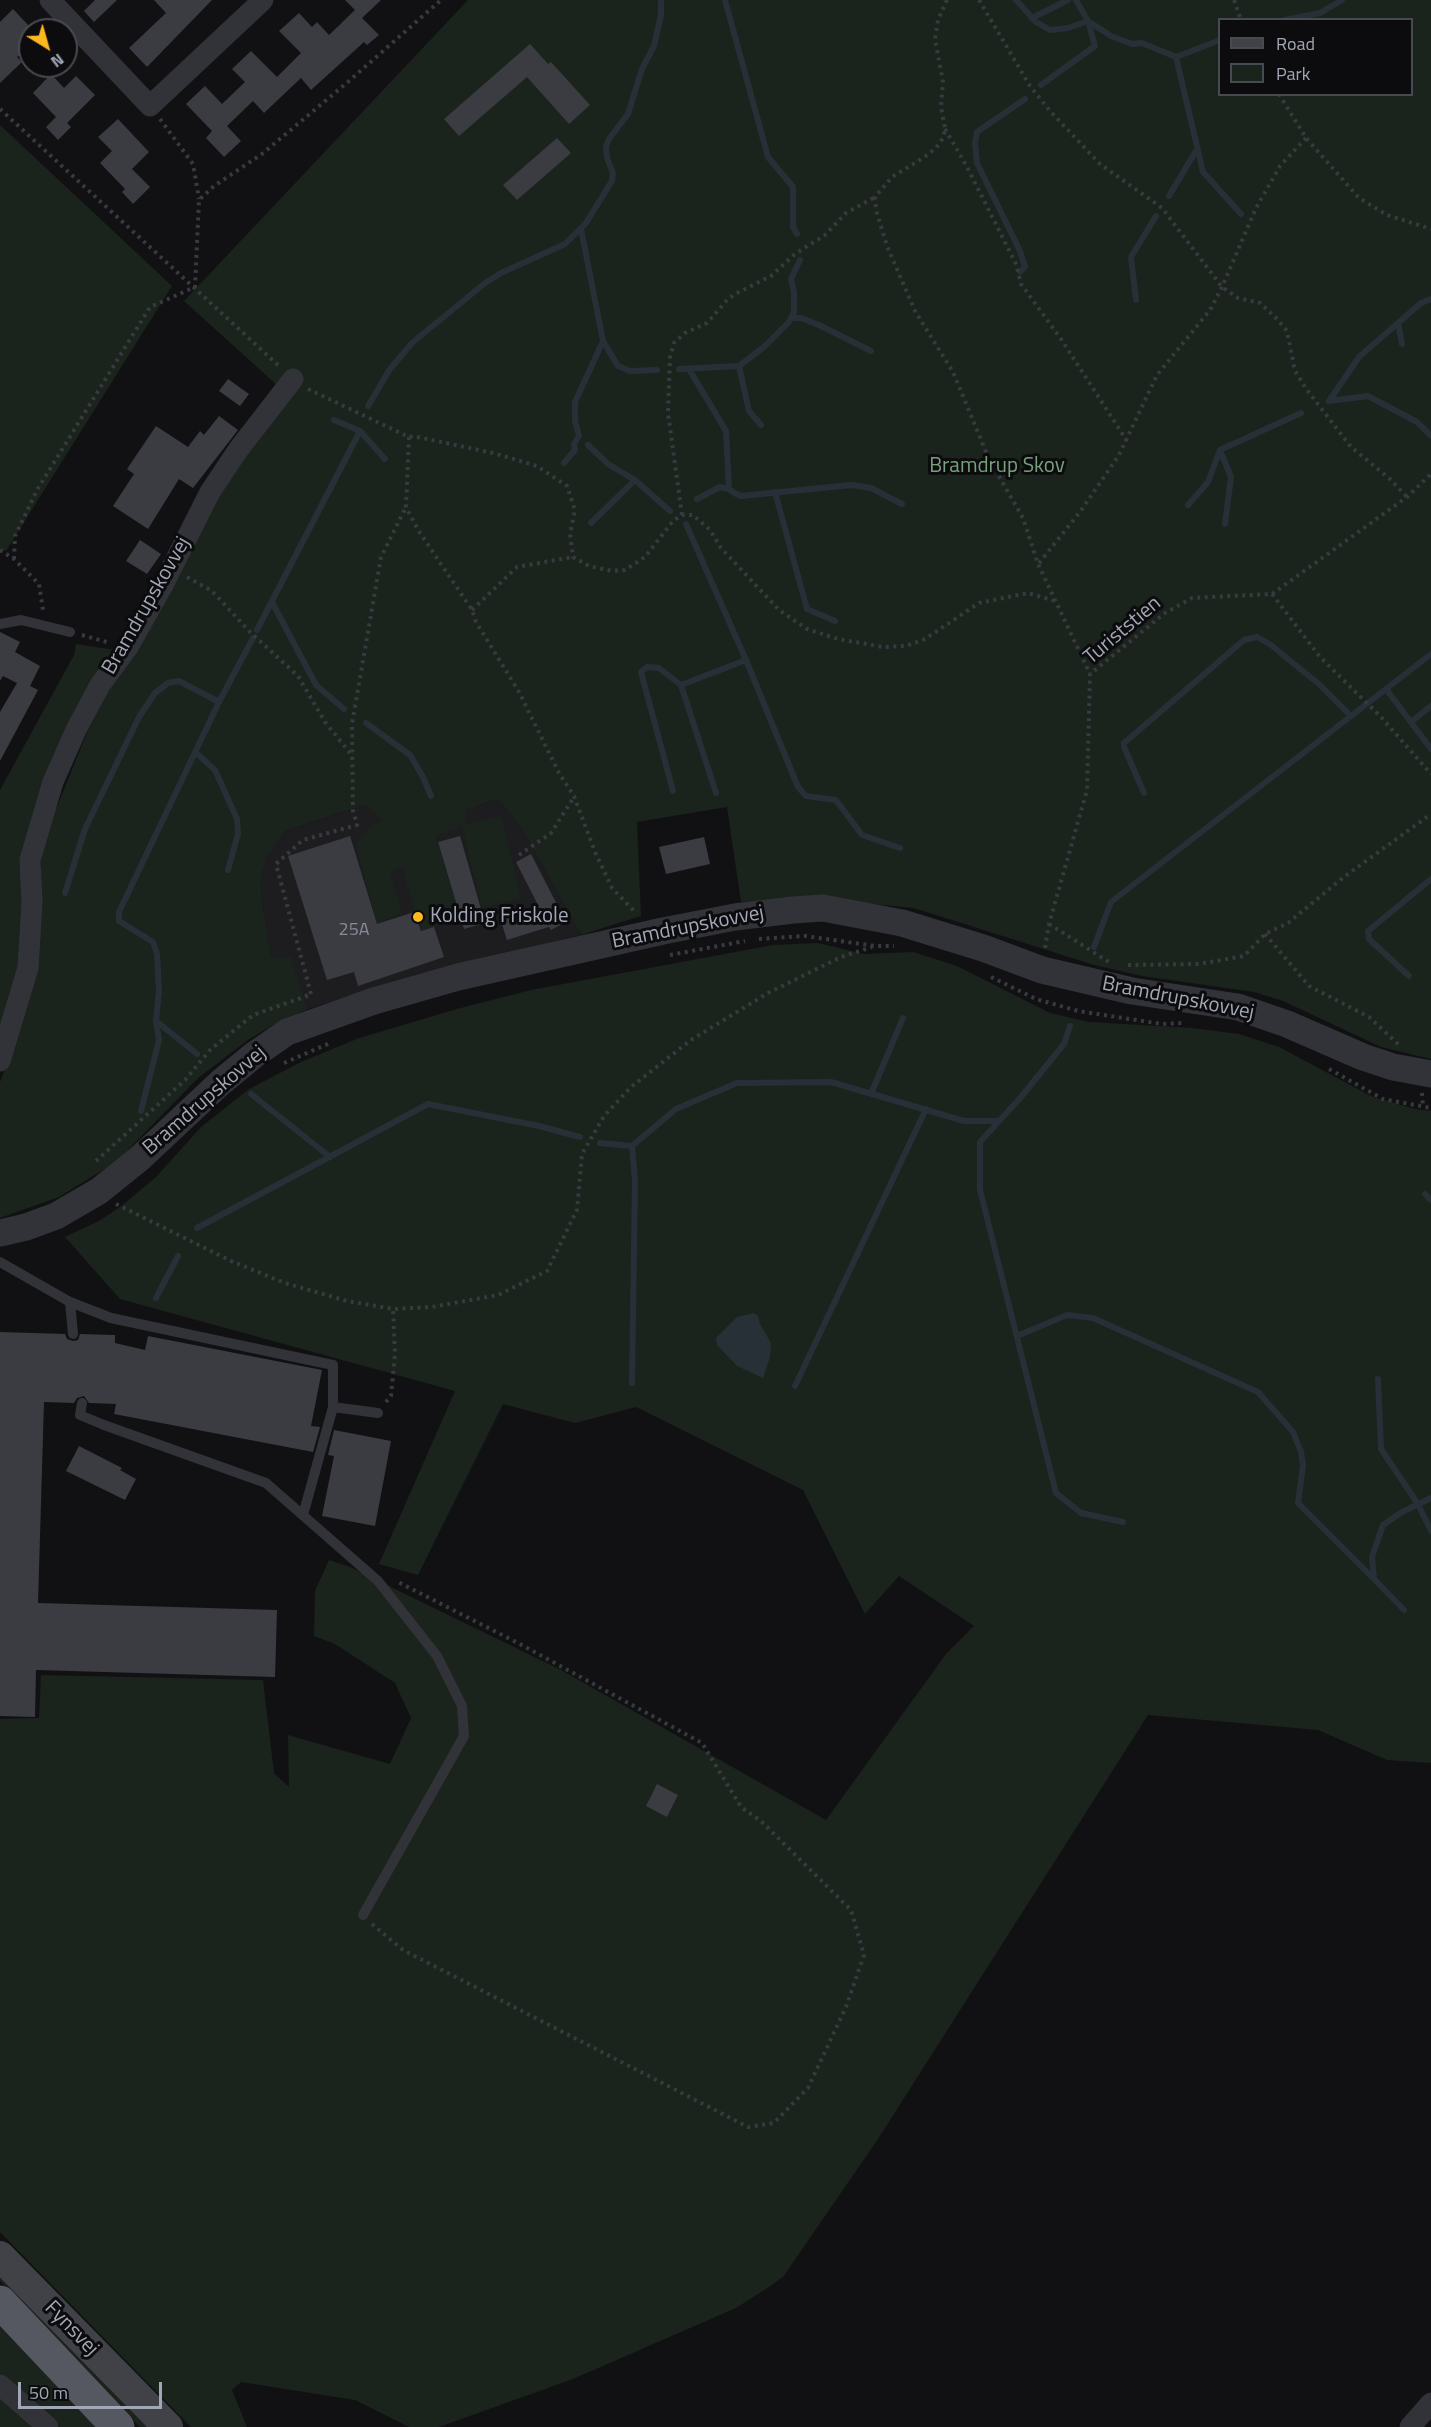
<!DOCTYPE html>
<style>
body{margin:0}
#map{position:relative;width:1431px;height:2427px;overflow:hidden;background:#111113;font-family:"Titillium Web",sans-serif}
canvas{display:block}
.legend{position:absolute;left:1218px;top:18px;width:195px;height:78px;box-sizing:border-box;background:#0c0c0e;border:2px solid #484a51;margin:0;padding:8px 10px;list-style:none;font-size:18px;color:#a2a7b5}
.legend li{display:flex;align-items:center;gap:12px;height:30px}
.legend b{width:30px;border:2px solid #484a51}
.north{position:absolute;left:18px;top:18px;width:60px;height:60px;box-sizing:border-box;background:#0c0c0e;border:2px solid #484a51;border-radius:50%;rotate:143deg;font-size:16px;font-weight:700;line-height:24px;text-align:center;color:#a2a7b5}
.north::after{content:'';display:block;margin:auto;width:21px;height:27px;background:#fdb720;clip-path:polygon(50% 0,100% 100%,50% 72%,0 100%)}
.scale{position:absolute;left:18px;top:2382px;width:144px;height:27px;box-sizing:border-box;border:3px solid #a2a7b5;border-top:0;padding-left:8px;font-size:18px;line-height:21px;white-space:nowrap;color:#a2a7b5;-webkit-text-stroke:4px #0c0c0e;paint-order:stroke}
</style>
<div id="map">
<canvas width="1431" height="2427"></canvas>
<ul class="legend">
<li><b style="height:8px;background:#404248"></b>Road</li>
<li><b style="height:16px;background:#1b231d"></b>Park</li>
</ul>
<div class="north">N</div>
<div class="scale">50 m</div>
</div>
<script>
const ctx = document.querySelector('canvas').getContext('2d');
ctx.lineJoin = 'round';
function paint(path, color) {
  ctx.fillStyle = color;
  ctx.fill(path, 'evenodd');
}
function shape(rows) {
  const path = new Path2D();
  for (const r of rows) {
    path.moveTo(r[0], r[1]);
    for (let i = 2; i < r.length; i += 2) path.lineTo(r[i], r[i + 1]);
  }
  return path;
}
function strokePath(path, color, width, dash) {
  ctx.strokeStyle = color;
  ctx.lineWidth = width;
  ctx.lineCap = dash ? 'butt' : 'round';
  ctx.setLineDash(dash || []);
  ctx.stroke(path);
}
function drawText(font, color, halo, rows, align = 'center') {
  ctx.font = font + ' "Titillium Web",sans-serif';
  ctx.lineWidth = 6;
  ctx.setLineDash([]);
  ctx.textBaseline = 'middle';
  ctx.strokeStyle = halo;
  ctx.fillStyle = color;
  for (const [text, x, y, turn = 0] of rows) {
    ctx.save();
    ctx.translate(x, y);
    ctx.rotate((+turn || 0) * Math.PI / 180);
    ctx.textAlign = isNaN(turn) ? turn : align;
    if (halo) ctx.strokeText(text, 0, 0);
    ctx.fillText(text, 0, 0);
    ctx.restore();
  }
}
const built = shape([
 [493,800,501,802,526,836,581,935,420,974,308,1009,303,995,271,959,262,900,261,877,267,856,277,840,285,831,364,805,401,835]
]);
const green = shape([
 [468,0,1431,0,1431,1059,1381,1047,1283,1001,1254,992,1142,976,1094,965,914,908,821,899,741,902,727,807,637,822,641,916,581,935,526,836,501,802,493,800,465,811,465,825,501,816,521,898,482,908,462,826,435,836,461,919,421,931,402,867,390,872,402,913,377,924,356,843,374,824,383,821,364,805,285,831,267,856,261,877,262,900,271,958,290,957,308,1009,273,1025,248,1040,198,1078,127,1151,106,1168,59,1197,0,1218,0,1082,15,1045,35,960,42,844,86,735,107,693,221,488,289,396,184,301],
 [1220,20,1412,20,1412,94,1220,94],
 [0,125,172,286,6,551,0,549],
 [76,644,116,650,33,815,20,962,0,1045,0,790,74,655],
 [818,943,864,954,913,952,957,966,1050,1013,1089,1022,1192,1028,1239,1034,1279,1047,1373,1097,1415,1109,1431,1111,1431,1763,1387,1760,1318,1730,1148,1715,878,2139,783,2277,769,2287,736,2308,573,2379,439,2427,409,2427,355,2400,241,2382,232,2390,247,2427,191,2427,0,2232,0,1719,39,1718,41,1675,263,1680,274,1773,289,1787,288,1735,390,1764,411,1718,395,1683,335,1644,314,1636,315,1591,329,1560,350,1567,561,1670,826,1820,946,1654,974,1626,899,1576,865,1614,803,1490,636,1407,575,1423,503,1404,418,1575,379,1564,455,1391,120,1299,65,1237,99,1221,120,1207,156,1177,201,1127,249,1089,301,1062,359,1038,457,1009,531,990,773,945],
 [0,2265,156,2427,140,2427,0,2281],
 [0,2321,96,2427,60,2427,0,2375],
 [0,2395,37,2427,0,2427]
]);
const water = shape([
 [754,1313,758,1316,760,1324,771,1343,770,1357,763,1378,737,1366,717,1345,716,1338,737,1317]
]);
const stream = shape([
 [725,0,768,157,793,187,793,227,797,234],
 [1016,0,1036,22,1050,30,1068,28,1088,21,1111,36,1132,44,1142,43,1176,57,1220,40],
 [1032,18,1068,0],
 [1285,20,1320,13,1342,0],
 [1176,57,1203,172,1241,214],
 [1041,85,1095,46,1088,21,1076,0],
 [1169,196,1197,149],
 [1020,272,1025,267,1020,251,977,163,975,143,977,132,1025,99],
 [1136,300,1131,257,1156,216],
 [791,318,801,318,819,325,871,351],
 [1398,323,1402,344],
 [603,341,618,366,630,371,657,370],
 [739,366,749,411,761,425],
 [679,369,739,366,764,347,789,322,794,312,794,292,791,279,800,260],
 [689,369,726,431,729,489,734,493,741,496,851,485,871,488,902,504],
 [1329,401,1359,357,1421,303,1431,299],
 [1329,401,1368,396,1417,422,1431,436],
 [368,406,390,369,412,343,485,283,501,273,565,244,586,223,612,181,613,173,607,158,606,147,609,139,628,114,642,69,654,46,661,15,661,0],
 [334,420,360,431,385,459],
 [588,445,608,464,635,480,670,511],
 [1220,450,1231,477,1225,524],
 [564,463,575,450,574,444,579,436,575,421,575,402,603,341,581,229],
 [775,492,807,609,835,621],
 [697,499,720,487,729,489],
 [1188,505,1208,482,1220,450,1301,413],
 [591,523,635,480],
 [686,524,746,660,798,787,806,796,836,800,862,835,900,848],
 [272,602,316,685,344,709],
 [257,630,360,431],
 [681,685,716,793],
 [1386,689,1431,749],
 [1411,722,1431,706],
 [366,723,410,755,423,777,431,796],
 [196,753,215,770,237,819,238,834,228,870],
 [673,791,641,672,647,667,659,668,681,685,746,660],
 [1144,793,1124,747,1124,743,1244,640,1257,637,1271,645,1320,685,1351,716],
 [65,893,85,829,139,717,155,693,168,683,179,681,219,702],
 [1094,947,1111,902,1431,654],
 [1409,976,1369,939,1368,931,1431,879],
 [156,1021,197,1054],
 [1070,1026,1064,1044,1021,1097,980,1142,980,1190,1056,1493,1081,1513,1123,1522],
 [251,1094,330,1157],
 [871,1094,903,1018],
 [141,1111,159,1040,156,1021,159,991,157,954,153,942,119,921,119,912,219,702,253,638],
 [600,1143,632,1146],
 [1425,1194,1431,1200],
 [197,1228,428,1104,539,1126,580,1137],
 [156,1298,178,1256],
 [1017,1336,1067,1315,1093,1318,1258,1392,1293,1432,1301,1452,1303,1465,1298,1503,1374,1579],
 [1378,1379,1381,1449,1418,1504,1431,1531],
 [632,1383,635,1181,632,1146,676,1109,737,1083,831,1082,964,1121,999,1121],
 [795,1386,926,1109],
 [1404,1610,1374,1579,1372,1557,1383,1525,1402,1512,1431,1498]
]);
const building = shape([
 [95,0,117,0,94,22,84,11],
 [154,0,212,0,147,67,129,48,166,13],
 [345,0,381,0,362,18,379,35,367,45,364,42,311,90,301,78,264,113,253,101,227,126,241,141,224,157,206,138,212,131,186,104,205,86,222,104,245,82,232,69,251,51,277,77,301,53,279,31,299,13,312,27,317,22,329,35,355,10],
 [13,9,30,27,30,45,17,57,22,62,0,83,0,22],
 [530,44,548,64,551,62,590,105,569,124,527,77,459,136,444,119],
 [51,74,64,88,76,76,95,95,67,123,71,127,58,140,46,127,56,117,33,93],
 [118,119,149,152,132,169,150,187,133,204,122,192,125,189,100,163,112,151,98,137],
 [557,138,571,153,517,200,503,185],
 [228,379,249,394,240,406,219,391],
 [219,416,238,430,193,488,179,479,148,529,113,506,134,474,127,469,156,426,188,447,200,431,204,435],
 [140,540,161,554,147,574,126,561],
 [0,632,20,642,15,652,40,666,30,686,38,690,0,761,0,712,17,683,3,676,0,681],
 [350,836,377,924,414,912,421,931,434,927,444,957,358,986,354,972,327,980,288,856],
 [460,836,485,923,464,929,438,842],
 [704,837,710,864,666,874,659,847],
 [531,854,566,922,551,930,549,927,507,940,500,918,539,907,516,862],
 [0,1332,65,1334,67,1339,73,1341,78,1340,80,1334,115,1335,115,1343,145,1350,148,1336,322,1370,311,1426,320,1427,313,1452,114,1414,116,1404,89,1403,84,1396,77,1398,74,1403,44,1402,38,1603,277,1610,275,1677,36,1670,35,1717,0,1716],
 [334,1430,391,1441,375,1526,322,1516,334,1456,328,1455],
 [79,1446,122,1468,120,1470,136,1479,125,1500,66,1471],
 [657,1784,678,1795,667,1817,646,1806]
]);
const path = shape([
 [947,0,938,20,935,39,943,82,941,107,945,128,943,138,936,148,923,158,892,177,875,197,876,210,887,246,915,311,953,372,989,459,1023,518,1038,564,1090,674],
 [979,0,1030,86,1050,111,1100,164,1162,208,1222,287,1238,298,1260,303,1277,319,1287,331,1295,371,1307,390,1351,447,1390,479,1407,497],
 [1234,0,1241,20],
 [1279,94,1306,138,1359,198,1387,215,1431,229],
 [0,109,279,366],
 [160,119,193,164,199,199],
 [945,129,966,165,1016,264,1021,284,1061,339,1127,441],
 [308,389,409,437,413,436,493,453,537,466,567,486,575,510,570,534,573,557,589,566,612,571,625,570,645,557,673,521,682,515,693,515,710,530,721,548,779,610,807,629,838,639,883,647,906,646,925,639,979,603,1028,593,1058,602],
 [409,437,406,507,418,530,472,610,476,622,519,692,559,773,574,796,595,852,612,888,636,913],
 [682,515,668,413,670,357,674,343,685,333,707,323,727,300,735,294,771,276,795,254,825,235,846,213,875,197],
 [0,550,14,559,39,584,43,610],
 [14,559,15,536,37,490,150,307,195,287,199,200,214,186,262,154,349,81,441,0],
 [1039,563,1080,512,1119,455,1157,375,1210,310,1222,287,1256,208,1280,166,1306,138],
 [187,577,212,591,250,632,298,676,325,722,351,754],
 [1272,594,1320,657,1381,717,1431,774],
 [472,610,517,567,573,557],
 [82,635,110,643],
 [519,855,551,833,574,797],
 [1049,924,1109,962],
 [1265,934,1309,986,1369,1017,1399,1045],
 [759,939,805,936,875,946,894,946],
 [1045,948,1049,924,1087,790,1090,674,1165,613,1192,598,1272,594,1407,497,1431,474],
 [670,955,745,941],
 [1128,965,1199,964,1244,956,1265,934,1288,923,1344,877,1431,814],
 [991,977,1036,999,1078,1011,1162,1024,1183,1023],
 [311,994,276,864,303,840,357,825,353,811,352,724,381,557,406,507],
 [284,1063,330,1043],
 [1329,1069,1383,1099,1431,1108],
 [1422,1093,1423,1107],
 [96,1161,185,1080,210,1050,253,1015,312,994],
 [116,1204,231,1261,285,1283,347,1301,393,1309,432,1307,498,1295,547,1271,577,1210,582,1154,604,1116,631,1087,691,1040,768,993,841,957,872,947],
 [386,1402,391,1396,395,1354,393,1309],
 [372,1924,403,1950,748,2127,774,2123,808,2088,846,2007,864,1955,851,1910,762,1822,741,1807,702,1743,518,1643,398,1582]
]);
const service = shape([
 [0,624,21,620,70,632],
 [0,1262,70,1302,73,1334],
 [70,1302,111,1318,333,1365,333,1407],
 [82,1403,80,1415,104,1425,266,1483,378,1581,437,1656,462,1706,464,1736,363,1915],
 [303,1515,333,1407,378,1413]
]);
const minor = shape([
 [50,0,150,106,263,0],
 [0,1061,28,968,32,903,30,860,53,782,76,730,100,685,128,647,164,583,210,492,238,450,293,379],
 [0,2385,48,2427],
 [1410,2427,1431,2403]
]);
const tertiary = shape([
 [0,1233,26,1227,56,1216,99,1191,140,1158,220,1083,254,1055,287,1032,374,1001,458,977,663,931,735,917,793,910,823,908,902,923,983,948,1042,970,1132,991,1238,1007,1287,1024,1363,1057,1393,1067,1431,1074]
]);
const secondary = shape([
 [0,2256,168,2427]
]);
const trunk = shape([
 [0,2302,118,2427]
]);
const markers = [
 [418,917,6,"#fdb720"]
];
const numberNames = [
 ["25A",354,931]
];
const parkNames = [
 ["Bramdrup Skov",997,467]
];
const streetNames = [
 ["Bramdrupskovvej",147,606,-60],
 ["Turiststien",1123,631,-40],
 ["Bramdrupskovvej",688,928,-11],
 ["Bramdrupskovvej",1178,999,11],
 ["Bramdrupskovvej",205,1101,-41],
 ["Fynsvej",71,2329,46]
];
const poiNames = [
 ["Kolding Friskole",430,917]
];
paint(built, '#1d1d20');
paint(green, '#1b231d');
paint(water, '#273037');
strokePath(stream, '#273037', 6);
paint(building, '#3b3c41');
strokePath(path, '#383a3f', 4, [3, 4.5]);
strokePath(service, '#323338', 10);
strokePath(minor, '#323338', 21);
strokePath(tertiary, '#323338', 27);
strokePath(secondary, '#404248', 30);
strokePath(trunk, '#565861', 33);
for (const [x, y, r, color] of markers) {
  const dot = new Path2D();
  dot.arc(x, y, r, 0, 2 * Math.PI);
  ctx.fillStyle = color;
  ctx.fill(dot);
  strokePath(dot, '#0c0c0e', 2);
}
drawText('18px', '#888c98', null, numberNames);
drawText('21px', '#77a17b', '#0c0c0e', parkNames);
drawText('21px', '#a2a7b5', '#0c0c0e', streetNames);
drawText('21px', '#a2a7b5', '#0c0c0e', poiNames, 'left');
</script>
